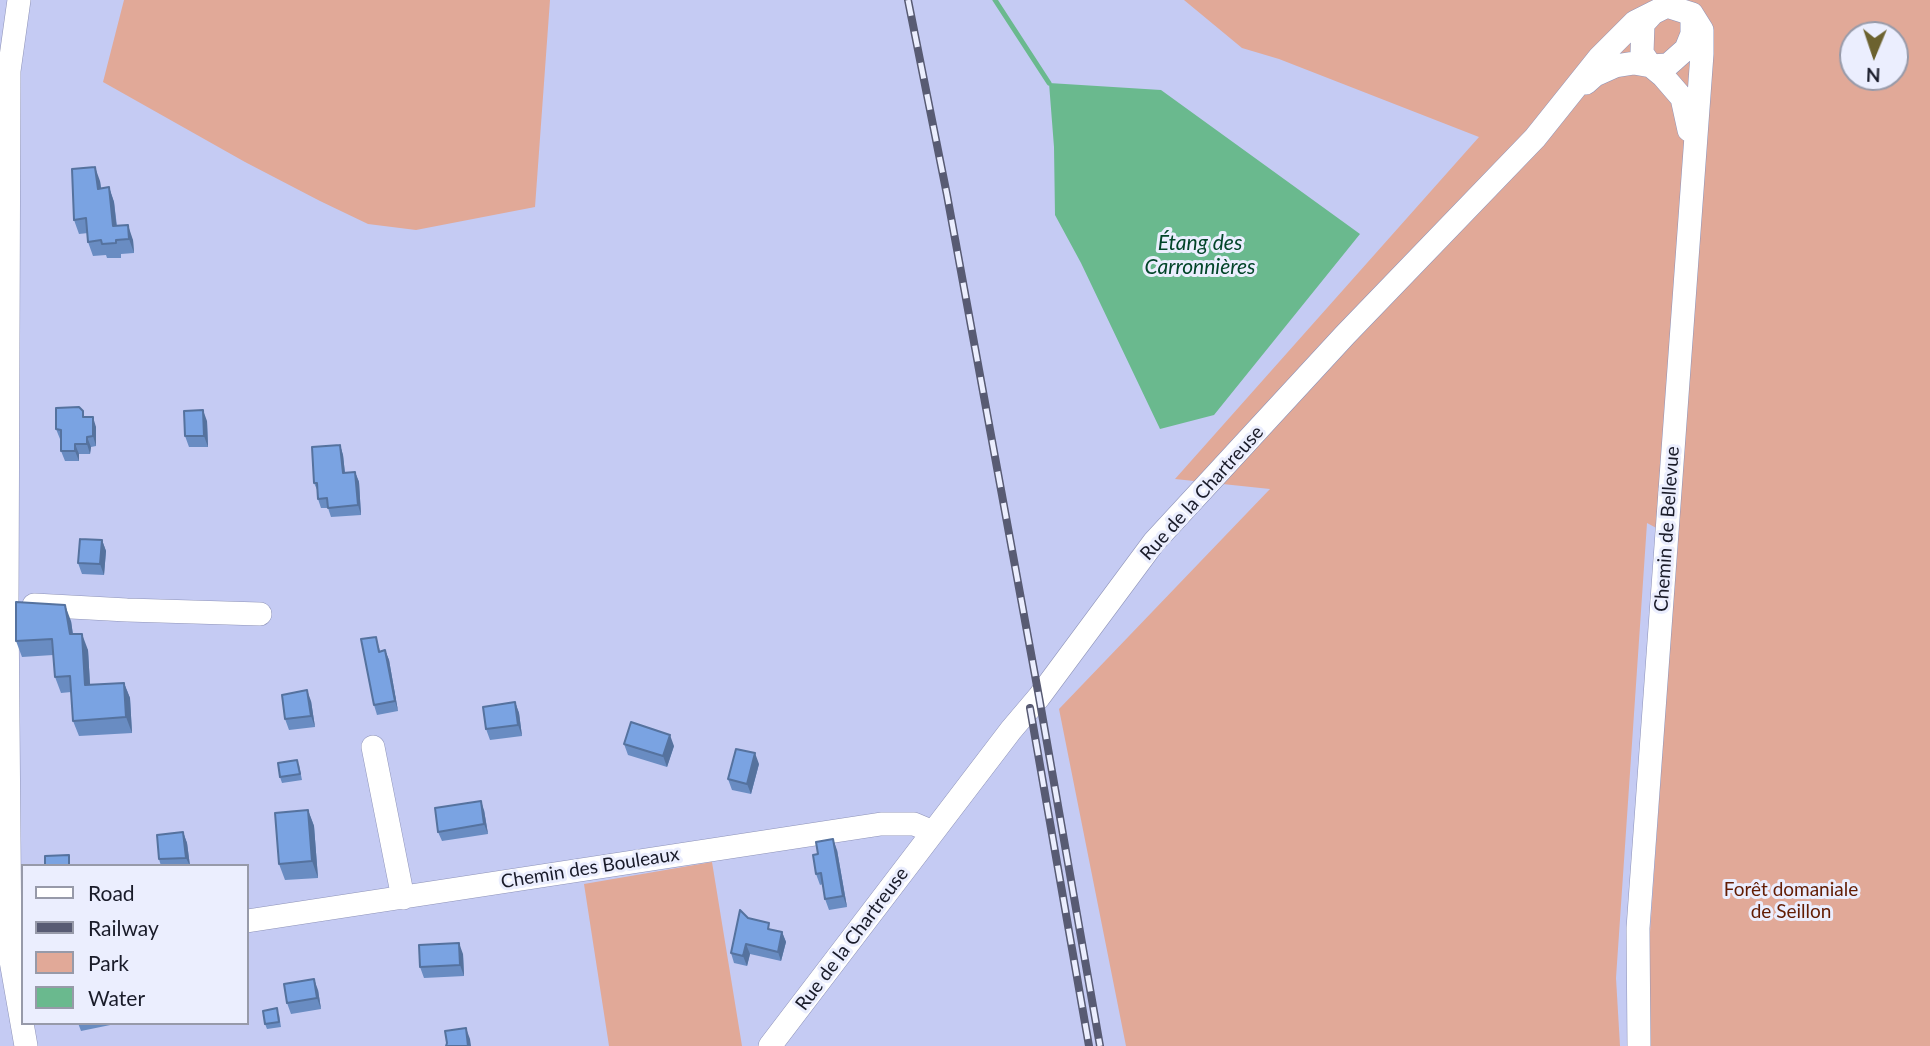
<!DOCTYPE html>
<meta charset="utf-8">
<style>
body{margin:0}
#map{position:relative;width:1930px;height:1046px;overflow:hidden;background:#c5cbf3;font-family:Lato,sans-serif}
canvas{display:block}
.legend{position:absolute;left:21px;top:864px;width:228px;height:161px;box-sizing:border-box;background:#ebeefe;border:2px solid #979aa9;margin:0;padding:9px 12px;list-style:none;font-size:21px;color:#191b29}
.legend li{display:flex;align-items:center;gap:14px;height:35px}
.legend b{width:35px;border:2px solid #979aa9}
.north{position:absolute;left:1839px;top:21px;width:70px;height:70px;box-sizing:border-box;background:#ebeefe;border:2px solid #979aa9;border-radius:50%;rotate:182deg;font-size:19px;font-weight:700;line-height:28px;text-align:center;color:#191b29}
.north::after{content:'';display:block;margin:auto;width:24px;height:32px;background:#6c622f;clip-path:polygon(50% 0,100% 100%,50% 72%,0 100%)}
</style>
<div id="map">
<canvas width="1930" height="1046"></canvas>
<ul class="legend">
<li><b style="height:9px;background:#fff"></b>Road</li>
<li><b style="height:9px;background:#585b73"></b>Railway</li>
<li><b style="height:19px;background:#e1a998"></b>Park</li>
<li><b style="height:19px;background:#6ab98e"></b>Water</li>
</ul>
<div class="north">N</div>
</div>
<script>
const ctx = document.querySelector('canvas').getContext('2d');
ctx.lineJoin = 'round';
function paint(path, color) {
  ctx.fillStyle = color;
  ctx.fill(path, 'evenodd');
}
function shape(rows) {
  const path = new Path2D();
  for (const r of rows) {
    path.moveTo(r[0], r[1]);
    for (let i = 2; i < r.length; i += 2) path.lineTo(r[i], r[i + 1]);
  }
  return path;
}
function strokePath(path, color, width, dash) {
  ctx.strokeStyle = color;
  ctx.lineWidth = width;
  ctx.lineCap = dash ? 'butt' : 'round';
  ctx.setLineDash(dash || []);
  ctx.stroke(path);
}
function drawText(font, color, halo, rows, align = 'center') {
  ctx.font = font + ' Lato,sans-serif';
  ctx.lineWidth = 6;
  ctx.setLineDash([]);
  ctx.textBaseline = 'middle';
  ctx.strokeStyle = halo;
  ctx.fillStyle = color;
  for (const [text, x, y, turn = 0] of rows) {
    ctx.save();
    ctx.translate(x, y);
    ctx.rotate((+turn || 0) * Math.PI / 180);
    ctx.textAlign = isNaN(turn) ? turn : align;
    if (halo) ctx.strokeText(text, 0, 0);
    ctx.fillText(text, 0, 0);
    ctx.restore();
  }
}
const green = shape([
 [124,0,550,0,535,207,416,230,368,224,320,201,245,162,103,82],
 [1184,0,1930,0,1930,1046,1650,1046,1650,932,1677,539,1647,523,1616,978,1620,1046,1126,1046,1059,709,1270,489,1175,479,1479,137,1279,59,1242,48],
 [1853,35,1895,35,1895,77,1853,77],
 [712,862,742,1046,609,1046,584,884]
]);
const water = shape([
 [1049,83,1161,90,1360,234,1214,415,1160,429,1081,263,1055,215,1054,147]
]);
const stream = shape([
 [995,0,1049,83]
]);
const minor = shape([
 [19,0,9,71,7,603,10,955,26,1046],
 [1653,13,1643,24,1642,53,1651,66,1663,76,1682,98,1689,130],
 [1586,83,1595,75,1615,66,1634,63,1651,66,1668,65,1686,49,1692,34,1692,17],
 [34,605,127,610,260,614],
 [373,747,403,898],
 [247,921,881,824,914,824,933,832],
 [770,1046,1011,730,1039,697,1154,542,1345,335,1535,138,1599,58,1635,22,1667,6,1692,14],
 [1639,1046,1638,928,1702,54,1702,30,1692,14]
]);
const rail = shape([
 [908,0,947,195,1039,697,1100,1046],
 [1030,708,1089,1046]
]);
const wall = shape([
 [100,181,101,188,109,187,114,202,117,226,133,240,134,253,121,254,121,258,107,258,106,255,93,256,88,242,88,233,79,234,74,220],
 [85,417,96,427,96,446,91,447,90,454,79,454,79,461,65,461,61,451,61,439,60,439,56,429],
 [207,421,208,447,189,447,185,436],
 [340,445,343,455,345,473,355,472,359,482,361,515,331,517,328,508,321,508,318,499,318,492,314,483],
 [102,540,106,551,104,575,82,574,78,563],
 [71,621,73,634,88,650,90,685,124,683,130,698,132,733,79,736,73,721,71,692,61,693,55,677,53,655,22,657,16,641],
 [376,637,380,651,385,650,389,660,398,711,377,715,374,705],
 [311,701,315,727,289,730,285,719],
 [515,702,519,713,522,736,490,740,486,729],
 [624,744,674,746,667,767,628,755],
 [759,764,751,794,732,790,728,779],
 [299,765,302,780,282,783,280,777],
 [308,810,314,826,318,878,285,880,279,864],
 [484,810,488,834,442,841,438,832],
 [183,832,187,843,190,866,161,866,159,859],
 [837,850,847,907,829,910,825,899,823,884,820,885,816,874],
 [748,918,772,930,782,932,786,942,781,961,750,954,747,966,734,963,731,953],
 [463,954,464,976,424,978,420,967],
 [318,990,321,1009,291,1014,287,1003],
 [279,1014,281,1027,267,1029,265,1024],
 [78,1023,120,1023,81,1031]
]);
const shadedWall = shape([
 [95,167,100,181,103,203,98,189],
 [109,187,114,202,118,241,113,226],
 [128,225,133,240,134,253,129,239],
 [203,410,207,421,208,447,204,436],
 [93,417,96,427,96,446,93,436],
 [87,437,91,447,90,454,87,444],
 [75,444,79,454,79,461,75,451],
 [340,445,343,455,346,483,343,473],
 [355,472,359,482,361,515,358,505],
 [102,540,106,551,104,575,100,564],
 [65,605,71,621,75,650,70,634],
 [82,634,88,650,91,701,85,685],
 [385,650,389,660,398,711,395,701],
 [124,683,130,698,132,733,126,717],
 [307,690,311,701,315,727,311,716],
 [515,702,519,713,522,736,518,725],
 [670,735,674,746,667,767,663,756],
 [755,753,759,764,751,794,747,784],
 [481,801,484,810,488,834,484,824],
 [308,810,314,826,318,878,312,861],
 [183,832,187,843,190,866,186,858],
 [833,839,837,850,847,907,843,896],
 [782,932,786,942,781,961,778,952],
 [459,943,463,954,464,976,460,965],
 [746,944,750,954,747,966,743,956],
 [314,979,318,990,321,1009,317,998],
 [466,1028,470,1039,471,1046,468,1046]
]);
const building = shape([
 [95,167,98,189,109,187,113,226,128,225,129,239,116,240,116,243,102,244,101,240,88,242,86,218,74,220,72,169,95,167],
 [79,407,83,411,83,417,93,417,93,436,87,437,87,444,75,444,75,451,61,451,61,430,56,429,56,408,79,407],
 [203,410,204,436,185,436,184,411,203,410],
 [340,445,343,473,355,472,358,505,328,508,327,498,318,499,317,483,314,483,312,447,340,445],
 [80,539,102,540,100,564,78,563,80,539],
 [16,602,65,605,70,634,82,634,85,685,124,683,126,717,73,721,70,676,55,677,52,639,16,641,16,602],
 [376,637,379,652,385,650,395,701,374,705,361,639,376,637],
 [307,690,311,716,285,719,282,695,307,690],
 [515,702,518,725,486,729,483,707,515,702],
 [631,722,670,735,663,756,624,744,631,722],
 [736,749,755,753,747,784,728,779,736,749],
 [297,760,300,774,280,777,278,763,297,760],
 [481,801,484,824,438,832,435,808,481,801],
 [308,810,312,861,279,864,275,813,308,810],
 [183,832,186,858,159,859,157,835,183,832],
 [833,839,843,896,825,899,821,873,816,874,813,855,818,854,816,842,833,839],
 [69,855,69,866,45,866,45,856,69,855],
 [740,910,748,918,769,923,768,929,782,932,778,952,746,944,743,956,731,953,740,910],
 [459,943,460,965,420,967,419,945,459,943],
 [314,979,317,998,287,1003,284,984,314,979],
 [277,1008,279,1022,265,1024,263,1011,277,1008],
 [466,1028,468,1046,446,1046,447,1043,445,1031,466,1028]
]);
const streetNames = [
 ["Rue de la Chartreuse",1202,493,-48],
 ["Chemin de Bellevue",1667,529,-86],
 ["Chemin des Bouleaux",590,868,-9],
 ["Rue de la Chartreuse",852,939,-53]
];
const parkNames = [
 ["Forêt domaniale",1791,890],
 ["de Seillon",1791,912]
];
const waterNames = [
 ["Étang des",1200,243],
 ["Carronnières",1200,267]
];
paint(green, '#e1a998');
paint(water, '#6ab98e');
strokePath(stream, '#6ab98e', 5);
strokePath(minor, '#8e93b8', 24);
strokePath(minor, '#fff', 23);
strokePath(rail, '#585b73', 8);
strokePath(rail, '#ebeefe', 5, [16]);
paint(wall, '#698cc2');
paint(shadedWall, '#55729e');
paint(building, '#7aa3e2');
strokePath(building, '#55729e', 2);
drawText('19px', '#191b29', '#ebeefe', streetNames);
drawText('19px', '#621c03', '#ebeefe', parkNames);
drawText('italic 21px', '#024529', '#ebeefe', waterNames);
</script>
